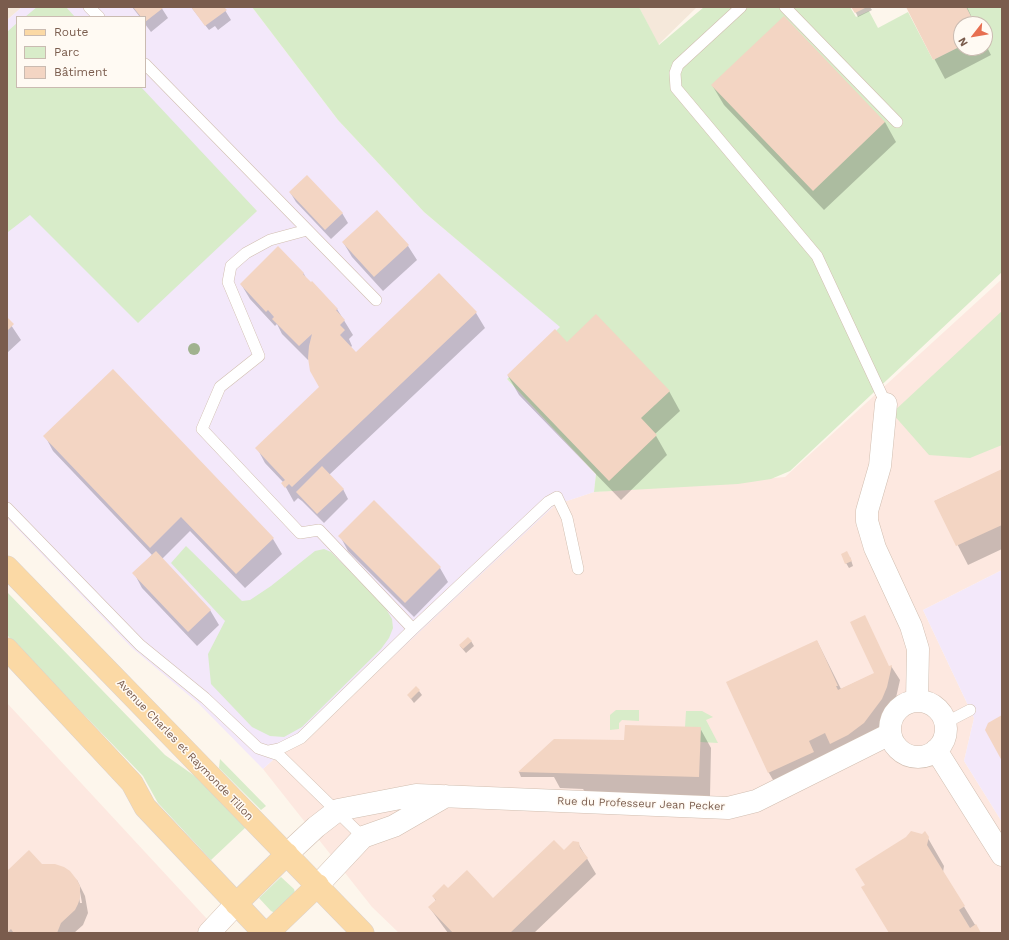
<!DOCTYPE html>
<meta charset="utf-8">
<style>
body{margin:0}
#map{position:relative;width:1009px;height:940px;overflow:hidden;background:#fdf6ec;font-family:"Work Sans",sans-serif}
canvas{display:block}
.frame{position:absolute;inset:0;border:8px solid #7a5c4d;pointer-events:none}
.legend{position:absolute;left:16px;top:16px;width:130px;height:72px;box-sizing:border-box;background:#fffaf3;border:1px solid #cabbb1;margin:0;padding:5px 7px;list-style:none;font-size:12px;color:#7a5c4d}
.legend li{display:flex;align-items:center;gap:8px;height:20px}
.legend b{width:20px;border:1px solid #cabbb1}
.north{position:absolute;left:953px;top:16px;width:40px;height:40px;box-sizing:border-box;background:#fffaf3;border:1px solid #cabbb1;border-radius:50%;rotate:239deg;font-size:11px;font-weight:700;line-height:16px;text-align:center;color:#7a5c4d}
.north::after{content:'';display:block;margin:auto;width:14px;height:18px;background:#e76f51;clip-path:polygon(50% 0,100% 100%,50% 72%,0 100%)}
</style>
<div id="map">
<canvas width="1009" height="940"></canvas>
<div class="frame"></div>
<ul class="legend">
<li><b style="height:5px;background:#fbd9a5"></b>Route</li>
<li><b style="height:11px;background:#d8ecc9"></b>Parc</li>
<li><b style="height:11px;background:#f3d5c3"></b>Bâtiment</li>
</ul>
<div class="north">N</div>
</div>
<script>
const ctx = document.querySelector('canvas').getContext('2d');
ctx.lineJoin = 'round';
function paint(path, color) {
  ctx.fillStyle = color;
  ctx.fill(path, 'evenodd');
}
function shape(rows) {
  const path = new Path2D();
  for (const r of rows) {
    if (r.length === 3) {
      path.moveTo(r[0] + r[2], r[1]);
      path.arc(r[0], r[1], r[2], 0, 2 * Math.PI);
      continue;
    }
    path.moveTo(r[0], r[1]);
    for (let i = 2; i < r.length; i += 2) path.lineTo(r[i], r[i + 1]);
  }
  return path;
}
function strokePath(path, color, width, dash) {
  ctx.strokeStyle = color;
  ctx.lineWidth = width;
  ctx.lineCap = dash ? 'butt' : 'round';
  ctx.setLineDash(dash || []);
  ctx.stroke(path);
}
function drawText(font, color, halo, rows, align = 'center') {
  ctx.font = font + ' "Work Sans",sans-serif';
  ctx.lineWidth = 3;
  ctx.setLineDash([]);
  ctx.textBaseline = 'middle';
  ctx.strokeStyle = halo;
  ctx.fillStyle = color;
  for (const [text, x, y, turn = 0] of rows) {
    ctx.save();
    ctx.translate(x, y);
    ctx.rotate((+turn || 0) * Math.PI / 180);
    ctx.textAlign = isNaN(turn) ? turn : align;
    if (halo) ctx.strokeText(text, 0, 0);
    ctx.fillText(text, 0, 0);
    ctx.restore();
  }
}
const residential = shape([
 [7,7,22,7,7,20],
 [639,7,697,7,658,45]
]);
const commercial = shape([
 [1002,279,1002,570,923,610,974,718,964,761,1002,822,1002,933,399,933,372,907,263,769,555,505,594,492,785,477],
 [7,703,220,933,7,933]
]);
const education = shape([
 [22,7,252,7,338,120,424,212,561,327,507,379,596,475,594,492,555,505,300,744,284,750,263,769,198,703,132,648,7,518,7,20],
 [17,17,145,17,145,87,17,87],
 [1002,570,1002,822,964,761,974,718,923,610]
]);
const green = shape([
 [37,7,66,7,75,17,25,17],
 [252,7,639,7,659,45,704,7,850,7,856,17,869,11,878,28,908,12,933,60,961,46,961,48,985,48,985,24,975,24,966,7,1002,7,1002,272,790,471,771,479,738,484,594,492,596,474,507,379,560,327,424,212,338,120],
 [17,23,17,87,141,87,257,211,138,323,30,215,8,232,7,231,7,32],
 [1002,311,1002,445,970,458,929,455,892,413],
 [186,546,242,601,250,600,271,586,315,551,324,549,331,552,385,607,392,619,393,628,389,638,381,649,302,727,284,737,270,736,252,727,211,684,208,654,225,621,171,563],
 [7,592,165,755,206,784,246,827,211,860,158,803,143,776,7,635],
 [616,710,639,710,639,721,622,720,619,723,619,729,610,730,610,715],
 [686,711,702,711,713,717,706,720,718,743,700,742,685,727],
 [220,759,266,806,261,810,219,768],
 [281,877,294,889,295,893,275,913,271,911,259,898]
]);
const shadow = shape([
 [132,7,161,7,168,18,151,32,145,24,145,17,140,17],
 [191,7,223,7,231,20,218,30,215,26,209,30],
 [853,7,870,7,872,10,858,17],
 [907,7,967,7,975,24,961,24,961,48,985,48,985,43,991,55,945,79],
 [712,85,885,122,896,142,824,210,724,105],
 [290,192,342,213,348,223,331,239,296,202],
 [343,242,408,246,417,260,383,291,352,257],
 [278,248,304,274,307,280,337,309,353,335,349,339,352,346,350,348,356,354,439,274,476,313,485,328,329,475,343,489,348,499,324,523,302,501,298,498,294,502,283,482,265,463,257,448,320,388,309,359,308,360,282,334,277,324,275,326,250,299,241,284],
 [7,319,21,340,7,353],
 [567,344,669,391,680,411,655,434,667,455,621,500,519,395,508,376],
 [45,436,273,539,282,554,245,588,190,531,162,559,210,610,219,625,197,646,142,588,134,573,152,555,53,451],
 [1002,470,1002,549,968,565,935,501],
 [340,536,440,568,448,582,414,617,348,551],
 [850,557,853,566,849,568,846,563],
 [471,641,474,646,466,653,460,646],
 [817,641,841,689,891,666,900,680,895,702,882,727,780,792,769,773,728,683],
 [419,691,422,695,414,703,408,695],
 [700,728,711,748,710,796,586,793,583,789,560,788,554,777,521,777,519,772,554,740,625,741],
 [925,833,944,866,943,872,980,933,889,933,922,835],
 [578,843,596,874,534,933,448,933,429,907,436,901,433,896,448,890,493,899],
 [41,865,77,880,85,896,88,913,83,925,74,933,7,933,7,872],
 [77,883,79,886,82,903,80,903]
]);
const building = shape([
 [133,7,163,7,163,8,145,22,145,17,141,17],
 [191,7,224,7,227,10,205,26],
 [851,7,867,7,855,13],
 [906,7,966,7,975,24,961,24,961,46,933,60],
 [784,16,885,122,813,191,711,85],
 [307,175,343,213,325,230,289,192],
 [377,210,409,245,374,277,342,242],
 [278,246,304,273,303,274,311,282,312,281,338,309,336,310,345,320,340,325,345,330,340,335,356,352,439,273,477,312,292,487,289,484,285,488,281,483,285,480,255,448,319,387,310,371,308,358,309,346,312,334,299,346,272,319,274,317,268,310,266,312,240,284],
 [596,314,670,391,641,418,657,435,609,481,507,375,555,329,567,342],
 [7,317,14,324,7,331],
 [113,369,274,538,236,574,181,517,150,548,43,436],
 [322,466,344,489,317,514,296,492],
 [1002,469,1002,525,956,546,934,501],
 [374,500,441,567,405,603,338,536],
 [156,551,211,610,188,632,132,573],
 [847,551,852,561,845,564,841,554],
 [865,615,889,666,892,665,887,687,882,699,864,723,848,735,830,744,825,733,809,741,814,752,768,773,726,682,817,640,838,686,836,686,838,690,874,673,850,622],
 [468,637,472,641,463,649,459,645],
 [416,686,420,690,411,699,407,695],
 [1002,715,1002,761,985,730,988,723],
 [625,725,701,727,699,777,518,772,554,739,624,740],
 [911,831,922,834,925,831,929,837,927,845,965,906,959,910,970,928,976,924,981,933,889,933,861,887,865,885,855,869,906,837],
 [554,840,564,850,573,841,579,842,580,848,588,858,510,933,453,933,428,907,436,900,432,896,444,884,448,888,467,870,493,898],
 [29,850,42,864,55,864,64,867,70,871,77,880,80,886,80,898,78,904,75,910,61,923,57,933,13,932,11,929,8,932,10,933,7,933,7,871]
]);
const lane = shape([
 [89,7,99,17],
 [741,7,678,65,675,73,676,88,817,256,886,404],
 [785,7,897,122],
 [145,64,376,300],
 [307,230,270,240,246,253,231,266,228,282,259,356,220,387,202,429,300,533,319,530,413,629],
 [7,508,140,645,205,698,258,748,279,755,363,837],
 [945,723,970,710],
 [269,751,279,749,301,738,413,629,548,502,557,497,567,518,578,569]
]);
const street = shape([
 [886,404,880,466,867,511,867,521,875,548,911,626,918,649,917,701],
 [918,729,28],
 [936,750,1002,855],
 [287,854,316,827,338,810,416,795,728,808,756,801,890,734],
 [318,885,363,837,394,826,446,796]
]);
const secondary = shape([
 [209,933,236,904]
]);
const primary = shape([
 [7,567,363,933],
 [7,649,132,783,145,807,264,933],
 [236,904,287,854],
 [268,933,318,885]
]);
const trees = [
 [194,349]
];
const streetNames = [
 ["Avenue Charles et Raymonde Tillon",185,750,46],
 ["Rue du Professeur Jean Pecker",641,804,2]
];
paint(residential, '#f5e8da');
paint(commercial, '#fde8e0');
paint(education, '#f3e8fa');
paint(green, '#d8ecc9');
paint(shadow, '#0003');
paint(building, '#f3d5c3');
strokePath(lane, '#d1beb0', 12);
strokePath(street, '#d1beb0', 23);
strokePath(secondary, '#d6c0b0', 23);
strokePath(primary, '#dad1cd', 23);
strokePath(lane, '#fff', 11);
strokePath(street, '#fff', 22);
strokePath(secondary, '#fff', 22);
strokePath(primary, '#fbd9a5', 22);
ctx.fillStyle = '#a0b28e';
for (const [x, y] of trees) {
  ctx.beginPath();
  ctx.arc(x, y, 6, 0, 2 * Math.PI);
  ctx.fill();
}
drawText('11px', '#7a5c4d', '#fffaf3', streetNames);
</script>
